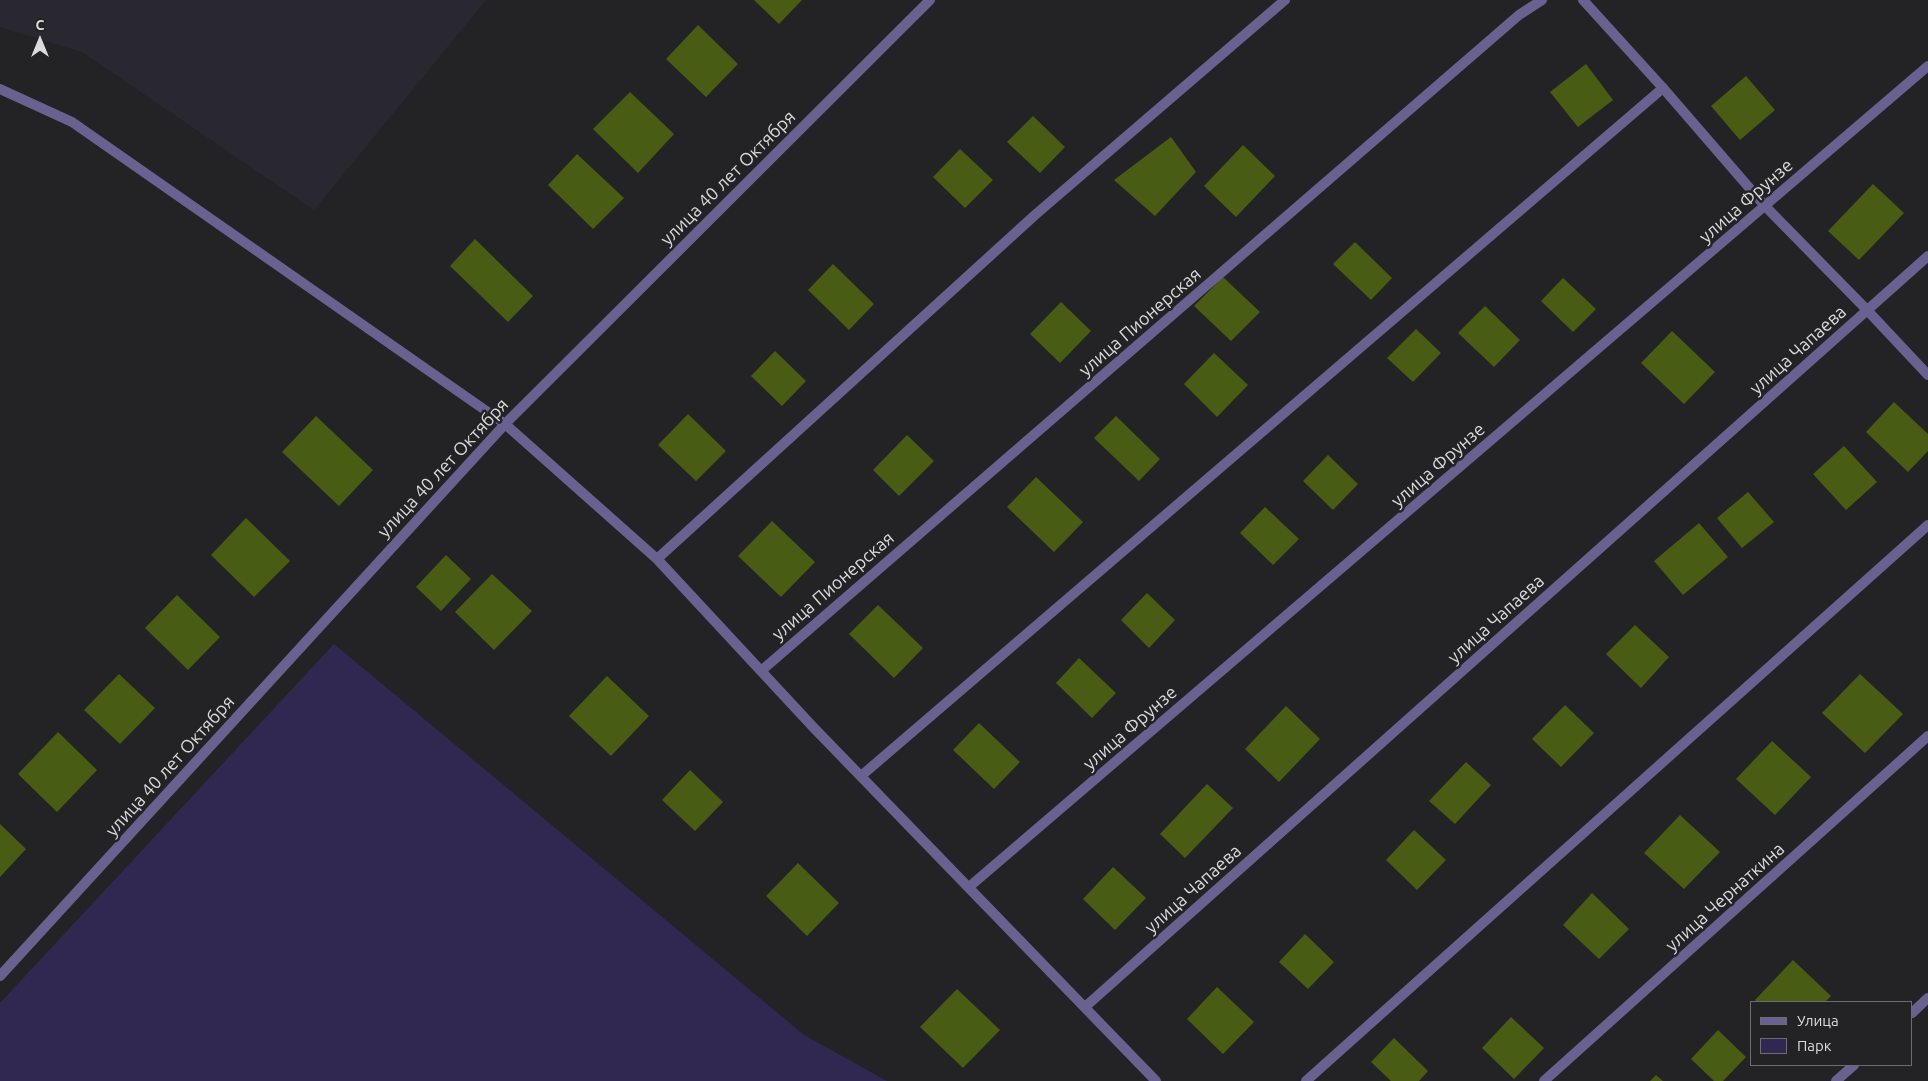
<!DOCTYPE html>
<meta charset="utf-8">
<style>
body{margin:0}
#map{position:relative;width:1928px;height:1081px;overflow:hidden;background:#232326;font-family:Ubuntu,sans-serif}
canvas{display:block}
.legend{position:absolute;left:1750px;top:1001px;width:162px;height:65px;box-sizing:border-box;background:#232326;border:1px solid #6d6d6f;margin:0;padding:6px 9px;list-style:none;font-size:15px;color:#dbdbdd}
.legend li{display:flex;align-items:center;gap:10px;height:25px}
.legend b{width:25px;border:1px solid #6d6d6f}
.north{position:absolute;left:15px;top:15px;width:50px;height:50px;-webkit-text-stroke:4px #232326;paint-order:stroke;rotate:0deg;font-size:14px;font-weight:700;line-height:20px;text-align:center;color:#dbdbdd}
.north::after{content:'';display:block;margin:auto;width:18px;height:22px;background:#dbdbdd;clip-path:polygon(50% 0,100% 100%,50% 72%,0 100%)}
</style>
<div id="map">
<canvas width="1928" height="1081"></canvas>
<ul class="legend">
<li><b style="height:6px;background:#696290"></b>Улица</li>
<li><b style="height:14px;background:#312851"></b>Парк</li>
</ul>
<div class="north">С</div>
</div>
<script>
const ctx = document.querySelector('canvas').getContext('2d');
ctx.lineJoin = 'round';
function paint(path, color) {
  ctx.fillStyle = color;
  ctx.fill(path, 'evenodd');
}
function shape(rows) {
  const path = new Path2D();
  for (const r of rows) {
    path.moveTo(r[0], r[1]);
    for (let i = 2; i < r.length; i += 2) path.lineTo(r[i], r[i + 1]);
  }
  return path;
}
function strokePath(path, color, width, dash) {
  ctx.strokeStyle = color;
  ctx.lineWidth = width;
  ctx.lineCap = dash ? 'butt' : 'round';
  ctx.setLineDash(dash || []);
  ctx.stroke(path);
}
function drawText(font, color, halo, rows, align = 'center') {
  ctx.font = font + ' Ubuntu,sans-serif';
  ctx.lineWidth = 5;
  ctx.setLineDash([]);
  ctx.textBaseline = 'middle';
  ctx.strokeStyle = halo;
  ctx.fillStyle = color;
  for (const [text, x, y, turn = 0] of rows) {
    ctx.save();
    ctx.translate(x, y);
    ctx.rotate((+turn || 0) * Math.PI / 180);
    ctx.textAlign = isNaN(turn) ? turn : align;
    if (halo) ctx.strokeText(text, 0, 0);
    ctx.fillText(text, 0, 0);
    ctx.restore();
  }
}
const built = shape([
 [0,0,486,0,314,210,82,52,0,27]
]);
const green = shape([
 [334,644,804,1035,887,1081,0,1081,0,1003]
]);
const building = shape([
 [754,0,802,0,779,24],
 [698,25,738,64,706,97,666,59],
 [1586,64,1613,100,1578,127,1550,92],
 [1746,76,1775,110,1740,140,1711,106],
 [630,92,674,134,638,173,593,129],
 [1033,116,1065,147,1040,173,1007,142],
 [1171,137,1196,172,1155,216,1114,180],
 [1243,145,1275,176,1236,217,1204,186],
 [960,149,993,180,965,208,933,177],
 [577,154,624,198,593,229,548,185],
 [1873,184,1904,213,1859,260,1828,231],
 [475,239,533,296,508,322,450,266],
 [1355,242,1392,278,1371,300,1333,264],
 [833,264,874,304,849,330,808,290],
 [1223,277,1260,312,1231,341,1194,306],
 [1563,278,1596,309,1573,332,1541,301],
 [1061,302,1091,331,1060,363,1030,334],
 [1485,306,1520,340,1494,367,1458,333],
 [1416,329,1441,353,1413,382,1387,358],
 [1672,331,1715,372,1684,404,1641,363],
 [775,351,806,381,782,406,751,376],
 [1214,353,1248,385,1217,417,1184,384],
 [1894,402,1928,434,1928,451,1908,472,1866,432],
 [688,414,726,451,696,481,658,445],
 [316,416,373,470,339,506,282,452],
 [1116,416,1160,459,1139,481,1094,438],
 [907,435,934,461,899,496,873,470],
 [1844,446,1877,482,1846,510,1813,474],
 [1328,455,1358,484,1333,510,1303,481],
 [1036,477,1083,522,1054,552,1007,507],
 [1748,492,1774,522,1742,548,1717,518],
 [1265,507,1299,539,1273,565,1240,533],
 [246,518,290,561,254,597,211,555],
 [772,521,815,562,781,597,738,556],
 [1699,523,1728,557,1683,595,1654,561],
 [446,555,471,579,441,611,416,587],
 [492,574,532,611,494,650,455,612],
 [1147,593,1175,620,1149,648,1121,620],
 [177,595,220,637,188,670,145,628],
 [878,605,923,648,894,678,849,634],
 [1635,625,1669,657,1641,688,1606,654],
 [1079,658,1116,693,1092,718,1056,683],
 [119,674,155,708,120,744,84,710],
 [1860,674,1903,714,1865,753,1822,713],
 [607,676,649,716,611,756,569,716],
 [1565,705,1594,733,1561,767,1532,739],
 [1286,706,1320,739,1279,782,1245,749],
 [979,723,1020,762,994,789,953,750],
 [58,732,97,770,57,812,18,774],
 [1772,741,1811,777,1775,815,1736,779],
 [1466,762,1491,785,1455,824,1429,801],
 [690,770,723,802,695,831,662,800],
 [1207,784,1233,808,1185,858,1160,834],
 [1680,815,1720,852,1684,889,1644,853],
 [0,824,26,849,0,877],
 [1414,830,1446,860,1417,890,1386,860],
 [798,863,839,903,807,936,766,896],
 [1113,867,1146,898,1115,930,1083,899],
 [1592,893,1629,929,1599,959,1563,925],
 [1305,934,1334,962,1308,989,1279,962],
 [1793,960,1831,996,1825,1002,1757,1002,1755,1000],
 [1217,987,1254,1022,1223,1054,1187,1019],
 [957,989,1000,1030,963,1068,920,1027],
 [1511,1017,1544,1048,1514,1079,1482,1048],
 [1718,1030,1746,1057,1723,1081,1714,1081,1691,1059],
 [1394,1038,1428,1071,1419,1081,1391,1081,1371,1062],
 [1656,1075,1663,1081,1650,1081]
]);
const service = shape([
 [1583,0,1663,88,1765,206,1867,310,1928,375]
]);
const minor = shape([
 [0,89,72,122,505,424,657,559,814,728,1156,1081],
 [657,559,1035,215,1285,0],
 [761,671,1519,15,1542,0],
 [861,776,1663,88],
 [969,887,1928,66],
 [0,976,505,424,930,0],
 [1085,1007,1928,256],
 [1306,1081,1928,525],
 [1544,1081,1928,736]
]);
const tertiary = shape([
 [1912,1013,1928,998],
 [1836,1081,1854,1065]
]);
const streetNames = [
 ["улица 40 лет Октября",728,178,-45],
 ["улица Фрунзе",1746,201,-41],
 ["улица Пионерская",1140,322,-41],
 ["улица Чапаева",1798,350,-42],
 ["улица Фрунзе",1438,465,-41],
 ["улица 40 лет Октября",443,468,-47],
 ["улица Пионерская",833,586,-41],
 ["улица Чапаева",1496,619,-42],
 ["улица Фрунзе",1130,728,-41],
 ["улица 40 лет Октября",170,766,-48],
 ["улица Чапаева",1193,889,-42],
 ["улица Чернаткина",1725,897,-42]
];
paint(built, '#292831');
paint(green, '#312851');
paint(building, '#485d13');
strokePath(service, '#696290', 10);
strokePath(minor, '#696290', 10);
strokePath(tertiary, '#696290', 10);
drawText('18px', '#dbdbdd', '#232326', streetNames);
</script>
